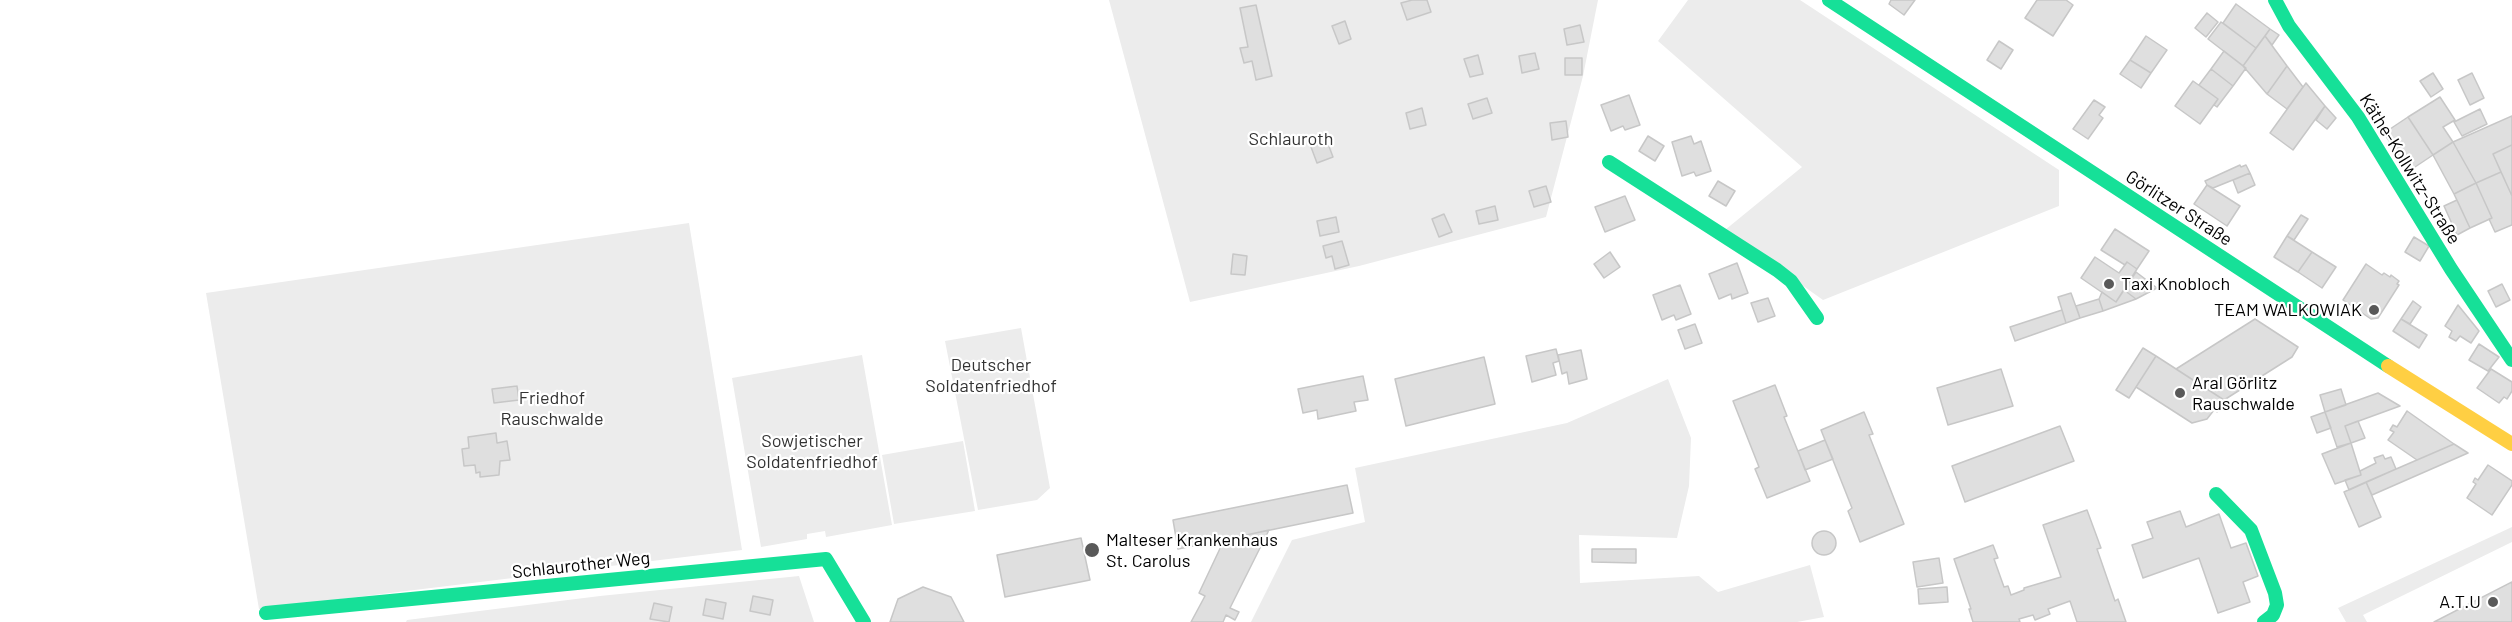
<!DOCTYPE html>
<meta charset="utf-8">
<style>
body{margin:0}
canvas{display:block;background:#fff}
</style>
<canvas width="2512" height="622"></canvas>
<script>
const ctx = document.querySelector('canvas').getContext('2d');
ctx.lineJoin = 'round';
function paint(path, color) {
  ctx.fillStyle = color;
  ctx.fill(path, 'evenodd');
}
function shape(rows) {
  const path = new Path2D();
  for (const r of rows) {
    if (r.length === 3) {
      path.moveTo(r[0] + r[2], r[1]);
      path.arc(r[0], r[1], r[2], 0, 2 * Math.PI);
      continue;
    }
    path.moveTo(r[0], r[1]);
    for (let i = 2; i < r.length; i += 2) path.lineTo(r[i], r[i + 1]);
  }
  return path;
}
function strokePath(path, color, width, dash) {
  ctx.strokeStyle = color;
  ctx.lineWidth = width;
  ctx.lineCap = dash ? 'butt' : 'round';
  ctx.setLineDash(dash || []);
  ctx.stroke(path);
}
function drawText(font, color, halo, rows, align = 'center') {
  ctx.font = font + ' Barlow,sans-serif';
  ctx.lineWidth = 4.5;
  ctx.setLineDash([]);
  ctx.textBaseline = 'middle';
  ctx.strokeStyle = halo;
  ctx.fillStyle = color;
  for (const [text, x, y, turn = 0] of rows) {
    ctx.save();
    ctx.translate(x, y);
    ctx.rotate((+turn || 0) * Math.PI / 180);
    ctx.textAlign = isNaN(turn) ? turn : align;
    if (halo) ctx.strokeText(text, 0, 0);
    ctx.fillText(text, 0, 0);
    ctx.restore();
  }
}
const green = shape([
 [1109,0,1598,0,1583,76,1546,217,1359,266,1190,302],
 [1688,0,1800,0,2059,170,2059,206,1823,300,1725,230,1802,167,1658,41],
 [689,223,742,550,259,609,206,293],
 [1021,328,1050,488,1037,500,978,510,945,341],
 [862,355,892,525,826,537,825,531,807,534,807,539,761,547,732,378],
 [1668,379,1691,438,1689,486,1677,538,1579,535,1580,583,1699,576,1718,592,1810,565,1824,617,1797,622,1251,622,1292,540,1365,522,1355,468,1567,423],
 [963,441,975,511,894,524,882,455],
 [2512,527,2512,542,2363,615,2367,622,2346,622,2338,608],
 [799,576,814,622,406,622,407,620,600,596]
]);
const building = shape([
 [1412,0,1427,0,1431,12,1407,20,1401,3,1412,0],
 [1891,0,1915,0,1904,15,1889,4,1891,0],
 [2037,0,2066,0,2073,5,2053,36,2025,18,2037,0],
 [2236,4,2270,29,2256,48,2223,23,2236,4],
 [1256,5,1272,76,1256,80,1252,61,1244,63,1240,48,1248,47,1240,8,1256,5],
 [2207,13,2218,22,2206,37,2195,28,2207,13],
 [1345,21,1351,39,1339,44,1332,26,1345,21],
 [2221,22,2256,48,2243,66,2208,39,2221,22],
 [1580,25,1584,42,1567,45,1564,29,1580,25],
 [2270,29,2279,35,2272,45,2265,36,2270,29],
 [2146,36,2167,50,2151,73,2130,60,2146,36],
 [2265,36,2287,66,2267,94,2243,66,2265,36],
 [1999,41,2013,50,2001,69,1987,60,1999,41],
 [2224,51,2246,68,2233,86,2211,69,2224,51],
 [1535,53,1539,69,1522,73,1519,56,1535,53],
 [1478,55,1483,74,1470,77,1464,59,1478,55],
 [1565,58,1582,58,1582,75,1565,75,1565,58],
 [2130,60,2151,73,2141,88,2120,74,2130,60],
 [2287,66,2303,87,2287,109,2267,94,2287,66],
 [2211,69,2233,86,2217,107,2214,105,2218,99,2199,85,2211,69],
 [2433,73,2443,89,2431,97,2420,81,2433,73],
 [2472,73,2484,98,2470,105,2458,80,2472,73],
 [2193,81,2218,99,2200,124,2175,106,2193,81],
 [2306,83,2325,106,2293,150,2270,133,2306,83],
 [1629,95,1640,125,1625,130,1623,126,1611,131,1601,105,1629,95],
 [2440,97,2455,120,2443,127,2453,142,2433,155,2408,117,2440,97],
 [1487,98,1492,113,1473,119,1468,104,1487,98],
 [2094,100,2105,107,2099,115,2103,118,2088,139,2073,129,2094,100],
 [2325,106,2336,118,2327,129,2316,120,2325,106],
 [1422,108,1426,125,1410,129,1406,113,1422,108],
 [2480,109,2487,124,2462,136,2454,122,2480,109],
 [2512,116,2512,145,2493,154,2501,172,2476,183,2453,142,2512,116],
 [2408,117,2433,155,2409,171,2384,133,2408,117],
 [1566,121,1568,137,1552,140,1550,123,1566,121],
 [1648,136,1664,146,1655,161,1639,151,1648,136],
 [1691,136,1694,144,1701,141,1711,171,1696,176,1694,172,1682,176,1672,142,1691,136],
 [1327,141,1333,157,1317,163,1311,147,1327,141],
 [2453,142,2476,183,2454,194,2433,155,2453,142],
 [2512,145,2512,196,2493,154,2512,145],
 [2240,165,2241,167,2246,165,2250,173,2213,188,2207,185,2205,181,2240,165],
 [2501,172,2512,196,2512,225,2495,232,2489,219,2492,218,2476,183,2501,172],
 [2250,173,2255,185,2238,193,2233,180,2250,173],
 [1718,181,1735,191,1726,206,1709,196,1718,181],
 [2476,183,2492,218,2470,228,2454,194,2476,183],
 [2207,185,2240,206,2227,226,2194,204,2207,185],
 [1546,186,1551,202,1534,207,1529,191,1546,186],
 [1625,196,1635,220,1605,232,1595,207,1625,196],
 [2457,200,2470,228,2457,235,2444,206,2457,200],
 [1495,206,1498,220,1479,224,1476,211,1495,206],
 [1444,214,1452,232,1439,237,1432,219,1444,214],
 [2301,215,2308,219,2294,240,2287,236,2301,215],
 [1336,217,1339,232,1320,236,1317,221,1336,217],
 [2115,229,2149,251,2137,269,2127,262,2125,265,2101,250,2115,229],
 [2287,236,2312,252,2298,272,2274,257,2287,236],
 [2414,237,2429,246,2420,261,2405,252,2414,237],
 [1342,241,1349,265,1335,269,1332,256,1326,258,1323,246,1342,241],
 [1610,252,1620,267,1604,278,1594,264,1610,252],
 [2312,252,2336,267,2322,288,2298,272,2312,252],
 [1233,254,1247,256,1245,275,1231,274,1233,254],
 [2095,257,2119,273,2127,262,2137,269,2116,302,2081,278,2095,257],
 [1737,263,1748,293,1732,299,1731,294,1719,299,1709,274,1737,263],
 [2366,264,2382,275,2384,273,2390,277,2391,275,2399,281,2397,284,2399,285,2378,318,2371,319,2343,300,2366,264],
 [2136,272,2157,288,2136,299,2124,290,2136,272],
 [2502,284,2510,300,2496,307,2488,291,2502,284],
 [1680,285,1691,314,1676,320,1674,315,1662,320,1653,295,1680,285],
 [2124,290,2136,299,2103,311,2099,299,2102,292,2116,302,2124,290],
 [2071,293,2080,318,2066,323,2058,297,2071,293],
 [1768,298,1775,316,1758,322,1751,303,1768,298],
 [2099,299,2103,311,2080,318,2076,306,2099,299],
 [2413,301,2421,307,2410,324,2401,319,2413,301],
 [2458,305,2479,331,2471,343,2460,336,2456,341,2449,337,2452,331,2445,326,2458,305],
 [2062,310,2066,323,2015,341,2010,327,2062,310],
 [2255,319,2298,347,2292,357,2224,400,2176,369,2255,319],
 [2401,319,2427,335,2419,348,2393,331,2401,319],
 [1695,324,1702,343,1685,349,1678,330,1695,324],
 [2479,344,2499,357,2488,371,2469,360,2479,344],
 [2143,348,2156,356,2129,398,2116,390,2143,348],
 [1556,349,1559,361,1553,363,1556,375,1532,382,1526,356,1556,349],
 [1581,350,1587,379,1569,384,1567,372,1562,374,1558,355,1581,350],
 [2156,356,2224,400,2217,412,2214,410,2207,419,2192,423,2136,387,2156,356],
 [1484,357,1495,404,1406,426,1395,379,1484,357],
 [2001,369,2013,406,1948,425,1937,388,2001,369],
 [2491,369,2512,382,2512,391,2507,399,2504,397,2499,403,2477,388,2491,369],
 [1363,376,1368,400,1354,402,1356,411,1318,419,1317,410,1303,413,1298,389,1363,376],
 [1775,385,1787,416,1784,417,1810,481,1767,498,1755,469,1759,467,1733,401,1775,385],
 [517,386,519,400,494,403,492,389,517,386],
 [2341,389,2346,405,2325,412,2320,395,2341,389],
 [2378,393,2400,406,2345,426,2351,443,2337,447,2325,412,2378,393],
 [2407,411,2454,444,2417,460,2388,440,2394,432,2390,430,2393,425,2397,427,2407,411],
 [1864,412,1873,434,1869,435,1904,524,1860,542,1848,511,1852,508,1821,430,1864,412],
 [2325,412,2331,428,2317,433,2311,417,2325,412],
 [2358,421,2365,438,2351,443,2345,426,2358,421],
 [2060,426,2074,461,1965,502,1952,466,2060,426],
 [496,433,497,443,507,441,510,460,500,461,499,475,480,477,480,472,476,473,475,465,464,466,462,449,469,448,468,437,496,433],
 [1825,440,1833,459,1805,470,1798,451,1825,440],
 [2351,443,2361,475,2335,484,2322,454,2351,443],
 [2454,444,2468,453,2372,495,2366,482,2454,444],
 [2383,455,2385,459,2391,457,2396,469,2349,490,2345,480,2361,475,2360,471,2376,463,2374,458,2383,455],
 [2488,465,2512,481,2512,485,2492,515,2467,498,2476,484,2473,482,2475,478,2478,480,2488,465],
 [2366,482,2381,517,2359,527,2344,492,2366,482],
 [1347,485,1353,513,1178,549,1173,520,1347,485],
 [2087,510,2101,548,2097,549,2115,601,2118,599,2126,622,2077,622,2070,601,2048,609,2050,614,2035,620,2033,615,2019,619,2020,622,1973,622,1969,609,1971,609,1954,559,1993,545,1998,558,1994,559,2004,587,2008,586,2011,595,2024,590,2024,588,2061,577,2043,525,2087,510],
 [2180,511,2186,527,2219,514,2231,548,2246,543,2258,576,2243,582,2250,602,2218,613,2199,558,2143,578,2132,545,2153,538,2147,522,2180,511],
 [1269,530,1230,608,1239,612,1235,620,1226,615,1223,622,1191,622,1205,596,1199,593,1224,540,1269,530],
 [1824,543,12],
 [1081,538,1090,580,1005,597,997,555,1081,538],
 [1592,549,1636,549,1636,563,1592,562,1592,549],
 [1939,558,1943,583,1917,587,1913,562,1939,558],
 [2512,582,2512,622,2434,622,2512,582],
 [923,587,951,597,964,622,890,622,898,599,923,587],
 [1947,587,1948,602,1919,604,1918,589,1947,587],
 [753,596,773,600,770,615,750,611,753,596],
 [706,599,726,603,723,619,703,615,706,599],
 [654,603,672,607,669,622,650,619,654,603]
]);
const fast = shape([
 [1829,0,2388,366],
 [2275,0,2289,26,2358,117,2451,269,2512,360],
 [1609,162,1777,270,1791,281,1817,318],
 [2216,494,2251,530,2275,593,2277,605,2273,615,2264,622],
 [266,613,826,559,864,622]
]);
const slow = shape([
 [2388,366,2512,444]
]);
const markers = [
 [2109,284,6,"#595959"],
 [2374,310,6,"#595959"],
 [2180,393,6,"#595959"],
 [1092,550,8,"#595959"],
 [2493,602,6,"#595959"]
];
const parkNames = [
 ["Schlauroth",1291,139],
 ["Deutscher",991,365],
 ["Soldatenfriedhof",991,386],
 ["Friedhof",552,398],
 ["Rauschwalde",552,419],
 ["Sowjetischer",812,441],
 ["Soldatenfriedhof",812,462]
];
const streetNames = [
 ["Käthe-Kollwitz-Straße",2410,169,58],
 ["Görlitzer Straße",2179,208,33],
 ["Schlaurother Weg",581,565,-6]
];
const poiNames = [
 ["Taxi Knobloch",2121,284],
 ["TEAM WALKOWIAK",2362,310,"right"],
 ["Aral Görlitz",2192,383],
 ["Rauschwalde",2192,404],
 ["Malteser Krankenhaus",1106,540],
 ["St. Carolus",1106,561],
 ["A.T.U",2481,602,"right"]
];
paint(green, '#ececec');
paint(building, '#dfdfdf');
strokePath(building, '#c7c7c7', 1.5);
strokePath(fast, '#16e098', 14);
strokePath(slow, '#ffcf43', 14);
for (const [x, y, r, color] of markers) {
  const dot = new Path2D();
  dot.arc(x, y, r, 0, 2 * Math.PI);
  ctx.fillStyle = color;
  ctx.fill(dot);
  strokePath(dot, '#fff', 2);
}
drawText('18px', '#333', '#fff', parkNames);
drawText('18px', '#000', '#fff', streetNames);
drawText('18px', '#000', '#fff', poiNames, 'left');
</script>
